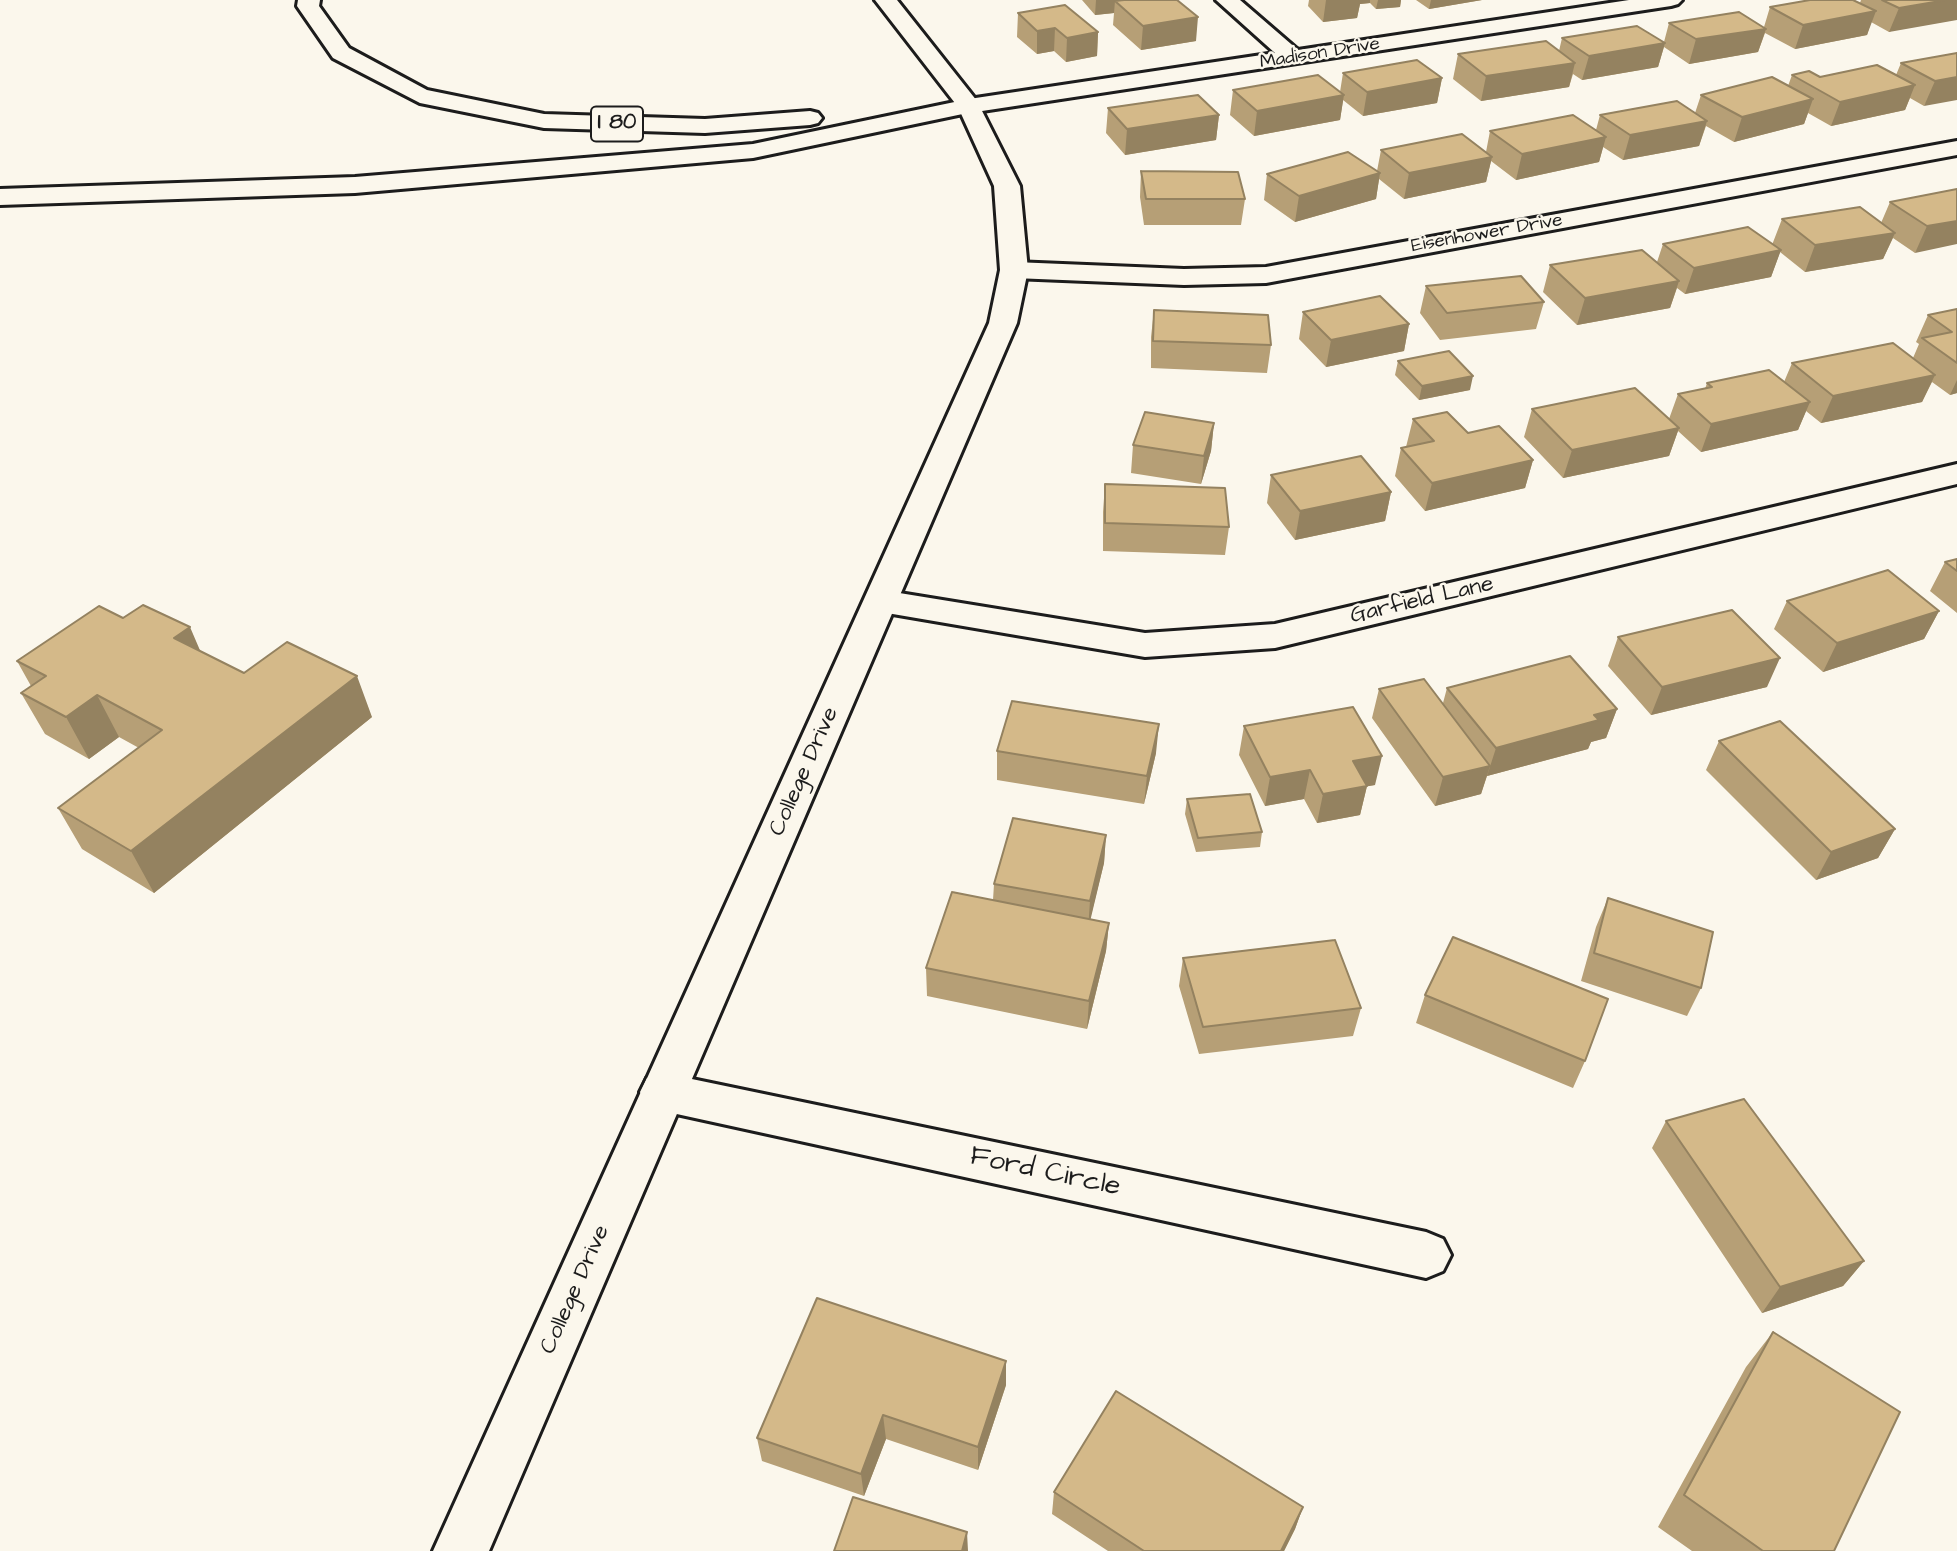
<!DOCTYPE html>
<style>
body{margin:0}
canvas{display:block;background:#fbf7ec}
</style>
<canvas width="1957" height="1551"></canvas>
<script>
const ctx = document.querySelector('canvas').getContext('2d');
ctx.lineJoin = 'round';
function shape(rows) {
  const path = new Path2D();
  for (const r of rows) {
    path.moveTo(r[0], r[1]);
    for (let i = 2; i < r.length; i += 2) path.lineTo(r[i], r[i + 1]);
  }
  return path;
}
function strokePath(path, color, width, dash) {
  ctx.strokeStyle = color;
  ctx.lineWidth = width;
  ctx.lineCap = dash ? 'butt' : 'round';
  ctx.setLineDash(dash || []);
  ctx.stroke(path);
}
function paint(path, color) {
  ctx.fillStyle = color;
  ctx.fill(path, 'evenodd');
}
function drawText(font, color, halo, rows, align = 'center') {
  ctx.font = font + ' "Architects Daughter",sans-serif';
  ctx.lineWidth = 5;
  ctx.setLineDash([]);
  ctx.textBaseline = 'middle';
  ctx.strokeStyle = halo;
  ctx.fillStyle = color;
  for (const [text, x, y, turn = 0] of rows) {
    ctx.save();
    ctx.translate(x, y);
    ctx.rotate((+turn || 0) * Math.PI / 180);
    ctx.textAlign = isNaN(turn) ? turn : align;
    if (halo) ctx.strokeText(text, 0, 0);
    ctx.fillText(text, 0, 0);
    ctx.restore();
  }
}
const minor = shape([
 [1216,0,1240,0,1298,50,1629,0,1682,0,1678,4,1671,6,969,113,961,111,957,106,961,101,969,99,1275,53,1216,0],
 [1957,141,1957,155,1266,283,1184,285,1014,278,1004,276,1000,270,1004,264,1014,262,1184,269,1266,267,1957,141],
 [1957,464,1957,484,1275,648,1145,657,881,612,869,609,864,601,869,593,881,590,1145,633,1275,624,1957,464],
 [663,1073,1426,1232,1443,1239,1451,1255,1443,1271,1426,1278,663,1111,647,1106,640,1092,647,1078,663,1073]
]);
const major = shape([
 [875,0,897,0,977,101,1020,186,1028,270,1017,323,489,1551,433,1551,989,323,1000,270,994,186,958,107,875,0]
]);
const highway = shape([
 [298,0,320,0,319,6,349,48,427,90,544,114,705,119,810,111,818,113,822,118,818,123,810,125,705,133,544,128,420,103,333,58,297,6,298,0],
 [969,99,977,101,981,106,977,111,753,158,355,193,0,205,0,189,355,177,753,144,969,99]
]);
const wall = shape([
 [1082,0,1177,0,1196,41,1141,50,1113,25,1114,13,1095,15],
 [1309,0,1401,0,1400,7,1376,9,1370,3,1360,4,1357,18,1323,22,1308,6],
 [1416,0,1482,0,1429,9],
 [1861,0,1957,0,1889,32,1871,22,1867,35,1795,49,1765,33,1758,52,1689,64,1664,47,1658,67,1582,80,1573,74,1569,87,1481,101,1453,79,1458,54,1559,51,1562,38,1664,42,1669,23,1764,27,1770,7,1860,3],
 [1018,13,1098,32,1097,56,1066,62,1054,51,1037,54,1017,37],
 [1957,53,1924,106,1910,98,1905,110,1831,126,1808,113,1804,124,1734,142,1706,126,1699,146,1623,160,1603,147,1599,162,1516,180,1491,161,1486,182,1404,199,1379,179,1376,199,1295,222,1264,200,1267,174,1377,171,1381,150,1486,152,1490,131,1596,130,1600,115,1695,113,1701,95,1788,86,1792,75,1820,77,1896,75,1901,63],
 [1343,73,1442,78,1437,103,1363,116,1343,100,1340,120,1254,136,1230,115,1233,90,1340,92],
 [1108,108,1219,115,1216,140,1125,155,1106,133],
 [1141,171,1245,199,1241,225,1144,225,1140,197],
 [1957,189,1915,253,1893,238,1883,259,1805,272,1780,252,1771,277,1685,294,1677,288,1670,308,1577,325,1543,292,1550,265,1657,262,1663,244,1772,245,1782,219,1881,223,1890,202],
 [1426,286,1544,302,1536,329,1440,340,1420,313],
 [1957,309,1957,393,1950,395,1932,382,1922,402,1821,423,1806,411,1798,430,1701,452,1678,431,1669,456,1563,478,1524,437,1532,409,1669,419,1678,394,1705,389,1707,383,1784,382,1792,363,1913,358,1919,344,1916,342,1928,315],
 [1154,310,1271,345,1267,373,1151,368,1151,337],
 [1303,312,1409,324,1404,351,1326,367,1299,339],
 [1398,361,1470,390,1419,400,1395,375],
 [1413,419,1533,460,1525,488,1425,511,1395,476,1401,448,1406,447],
 [1214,423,1211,451,1201,484,1131,473,1133,445],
 [1271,475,1391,492,1385,521,1295,540,1267,503],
 [1105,484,1229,527,1225,555,1103,551,1103,512],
 [1957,559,1957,613,1930,591,1945,562],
 [1787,601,1939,611,1924,639,1823,672,1774,629],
 [123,618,200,651,244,673,372,717,154,893,82,849,58,808,139,748,119,737,89,759,45,734,21,693,31,686,17,661],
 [1618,637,1767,687,1651,715,1608,666],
 [1447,688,1617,709,1606,738,1591,742,1588,749,1487,776,1481,794,1435,806,1372,718,1379,689,1443,703],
 [1244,726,1375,785,1367,786,1360,815,1317,823,1304,799,1265,806,1239,755],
 [1719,741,1895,829,1878,858,1816,880,1706,770],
 [997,751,1156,753,1144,804,997,780],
 [1187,799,1262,832,1260,847,1196,852,1185,814],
 [1106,835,1104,863,1090,919,1109,923,1106,951,1087,1029,927,996,926,968,993,900,994,884],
 [1608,898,1701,988,1687,1016,1581,981,1596,927],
 [1183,958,1361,1008,1353,1036,1199,1054,1179,986],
 [1425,995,1585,1061,1573,1088,1416,1023],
 [1666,1121,1864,1261,1843,1286,1762,1313,1652,1148],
 [1773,1332,1834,1551,1692,1551,1658,1527,1746,1367],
 [1006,1361,1006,1385,978,1470,886,1439,864,1496,762,1461,757,1438],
 [1054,1492,1303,1507,1295,1529,1284,1551,1108,1551,1052,1514]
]);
const shadedWall = shape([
 [1096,0,1159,0,1115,1,1114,13,1095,15],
 [1326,0,1370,0,1370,3,1360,4,1357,18,1323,22],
 [1378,0,1401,0,1400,7,1376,9],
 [1431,0,1482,0,1429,9],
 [1946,0,1957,0,1957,20,1889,32,1899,8],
 [1876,11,1867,35,1795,49,1803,25],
 [1198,17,1196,41,1141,50,1143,26],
 [1055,28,1054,51,1037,54,1037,31],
 [1766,29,1758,52,1689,64,1696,39],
 [1098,32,1097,56,1066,62,1067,38],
 [1665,43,1658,67,1582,80,1589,56],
 [1575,63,1569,87,1481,101,1486,76],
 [1957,77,1957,100,1924,106,1935,81],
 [1442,78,1437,103,1363,116,1367,92],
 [1915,85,1905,110,1831,126,1840,102],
 [1344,95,1340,120,1254,136,1257,111],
 [1813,99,1804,124,1734,142,1742,117],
 [1219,115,1216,140,1125,155,1127,129],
 [1707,121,1699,146,1623,160,1630,135],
 [1606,137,1599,162,1516,180,1522,154],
 [1492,157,1486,182,1404,199,1409,173],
 [1380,173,1376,199,1295,222,1299,196],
 [1957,221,1957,244,1915,253,1927,226],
 [1895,233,1883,259,1805,272,1815,245],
 [1781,250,1771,277,1685,294,1694,268],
 [1679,281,1670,308,1577,325,1585,298],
 [1409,324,1404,351,1326,367,1331,340],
 [1935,375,1922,402,1821,423,1833,396],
 [1473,376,1470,390,1419,400,1422,386],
 [1957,380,1957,393,1950,395],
 [1810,402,1798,430,1701,452,1711,424],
 [1214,423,1211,451,1201,484,1204,456],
 [1679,428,1669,456,1563,478,1572,450],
 [1533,460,1525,488,1425,511,1432,483],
 [1391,492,1385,521,1295,540,1300,511],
 [1939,611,1924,639,1823,672,1837,643],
 [190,627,208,669,174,638],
 [1780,658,1767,687,1651,715,1662,687],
 [357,676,372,717,154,893,131,851],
 [97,695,119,737,89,759,66,717],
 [1617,709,1606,738,1591,742,1588,749,1487,776,1496,748,1594,715],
 [1159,724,1156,753,1144,804,1147,776],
 [1382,756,1375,785,1346,790,1353,761],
 [1490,766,1481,794,1435,806,1443,777],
 [1310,770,1304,799,1265,806,1270,777],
 [1367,786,1360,815,1317,823,1323,794],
 [1895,829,1878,858,1816,880,1831,852],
 [1106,835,1104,863,1088,930,1090,901],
 [1109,923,1106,951,1087,1029,1089,1001],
 [1864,1261,1843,1286,1762,1313,1780,1287],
 [1006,1361,1006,1385,978,1470,978,1447],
 [883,1415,886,1439,864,1496,861,1474],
 [1303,1507,1295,1529,1284,1551,1281,1551],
 [967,1532,968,1551,962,1551]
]);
const building = shape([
 [1124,0,1177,0,1198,17,1143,26,1115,1,1124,0],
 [1810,0,1853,0,1876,11,1803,25,1770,7,1810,0],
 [1882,0,1946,0,1899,8,1882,0],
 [1065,5,1098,32,1067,38,1055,28,1037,31,1018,13,1065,5],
 [1739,12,1766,29,1696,39,1669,23,1739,12],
 [1637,26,1665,43,1589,56,1562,38,1637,26],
 [1546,41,1575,63,1486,76,1458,54,1546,41],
 [1957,53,1957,77,1935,81,1901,63,1957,53],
 [1417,60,1442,78,1367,92,1343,73,1417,60],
 [1877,65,1915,85,1840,102,1792,75,1809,71,1820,77,1877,65],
 [1318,75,1344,95,1257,111,1233,90,1318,75],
 [1772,77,1813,99,1742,117,1701,95,1772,77],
 [1198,95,1219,115,1127,129,1108,108,1198,95],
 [1677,101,1707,121,1630,135,1600,115,1677,101],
 [1573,115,1606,137,1522,154,1490,131,1573,115],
 [1462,134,1492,157,1409,173,1381,150,1462,134],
 [1348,152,1380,173,1299,196,1267,174,1348,152],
 [1141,171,1238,172,1245,199,1146,199,1141,171],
 [1957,189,1957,221,1927,226,1890,202,1957,189],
 [1860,207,1895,233,1815,245,1782,219,1860,207],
 [1748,227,1781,250,1694,268,1663,244,1748,227],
 [1642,250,1679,281,1585,298,1550,265,1642,250],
 [1521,276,1544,302,1447,313,1426,286,1521,276],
 [1380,296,1409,324,1331,340,1303,312,1380,296],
 [1957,309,1957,363,1922,338,1952,332,1928,315,1957,309],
 [1154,310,1268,315,1271,345,1153,341,1154,310],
 [1893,343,1935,375,1833,396,1792,363,1893,343],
 [1449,351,1473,376,1422,386,1398,361,1449,351],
 [1769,370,1810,402,1711,424,1678,394,1712,387,1707,383,1769,370],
 [1635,388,1679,428,1572,450,1532,409,1635,388],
 [1145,412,1214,423,1204,456,1133,445,1145,412],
 [1447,412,1468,433,1499,426,1533,460,1432,483,1401,448,1434,441,1413,419,1447,412],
 [1361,456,1391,492,1300,511,1271,475,1361,456],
 [1105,484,1225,488,1229,527,1105,523,1105,484],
 [1957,559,1957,571,1945,562,1957,559],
 [1888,570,1939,611,1837,643,1787,601,1888,570],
 [143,605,190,627,174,638,244,673,287,642,357,676,131,851,58,808,162,730,97,695,66,717,21,693,46,676,17,661,99,606,123,618,143,605],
 [1732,610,1780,658,1662,687,1618,637,1732,610],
 [1570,656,1617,709,1594,715,1599,720,1496,748,1447,688,1570,656],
 [1424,679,1490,766,1443,777,1379,689,1424,679],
 [1012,701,1159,724,1147,776,997,751,1012,701],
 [1353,707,1382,756,1353,761,1367,786,1323,794,1310,770,1270,777,1244,726,1353,707],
 [1780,721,1895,829,1831,852,1719,741,1780,721],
 [1250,794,1262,832,1198,838,1187,799,1250,794],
 [1013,818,1106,835,1090,901,994,884,1013,818],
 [952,892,1109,923,1089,1001,926,968,952,892],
 [1608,898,1713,932,1701,988,1594,953,1608,898],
 [1453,937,1608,999,1585,1061,1425,995,1453,937],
 [1335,940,1361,1008,1203,1027,1183,958,1335,940],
 [1744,1099,1864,1261,1780,1287,1666,1121,1744,1099],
 [817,1298,1006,1361,978,1447,883,1415,861,1474,757,1438,817,1298],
 [1773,1332,1900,1412,1834,1551,1763,1551,1684,1495,1773,1332],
 [1116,1391,1303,1507,1281,1551,1144,1551,1054,1492,1116,1391],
 [853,1497,967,1532,962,1551,834,1551,853,1497]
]);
const farStreetnames = [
 ["Madison Drive",1320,54,-9],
 ["Eisenhower Drive",1487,234,-10]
];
const shields = [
 [617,124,52]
];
const shieldNames = [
 ["I 80",617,124]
];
const streetNames = [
 ["Garfield Lane",1422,601,-13],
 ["College Drive",805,772,-66],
 ["College Drive",576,1290,-66]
];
const nearStreetnames = [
 ["Ford Circle",1045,1173,12]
];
strokePath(minor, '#1c1c1c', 6);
strokePath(major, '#1c1c1c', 6);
strokePath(highway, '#1c1c1c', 6);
paint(minor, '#fbf7ec');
paint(major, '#fbf7ec');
paint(highway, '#fbf7ec');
paint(wall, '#b69f76');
paint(shadedWall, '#948260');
paint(building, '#d4b989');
strokePath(building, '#948260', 2);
drawText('19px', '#1c1c1c', '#fbf7ec', farStreetnames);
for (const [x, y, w] of shields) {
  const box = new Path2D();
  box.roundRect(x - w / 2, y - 17.5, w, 35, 5);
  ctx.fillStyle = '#fbf7ec';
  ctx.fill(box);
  strokePath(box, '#1c1c1c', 2);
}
drawText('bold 21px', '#1c1c1c', null, shieldNames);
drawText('23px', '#1c1c1c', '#fbf7ec', streetNames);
drawText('28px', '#1c1c1c', '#fbf7ec', nearStreetnames);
</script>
